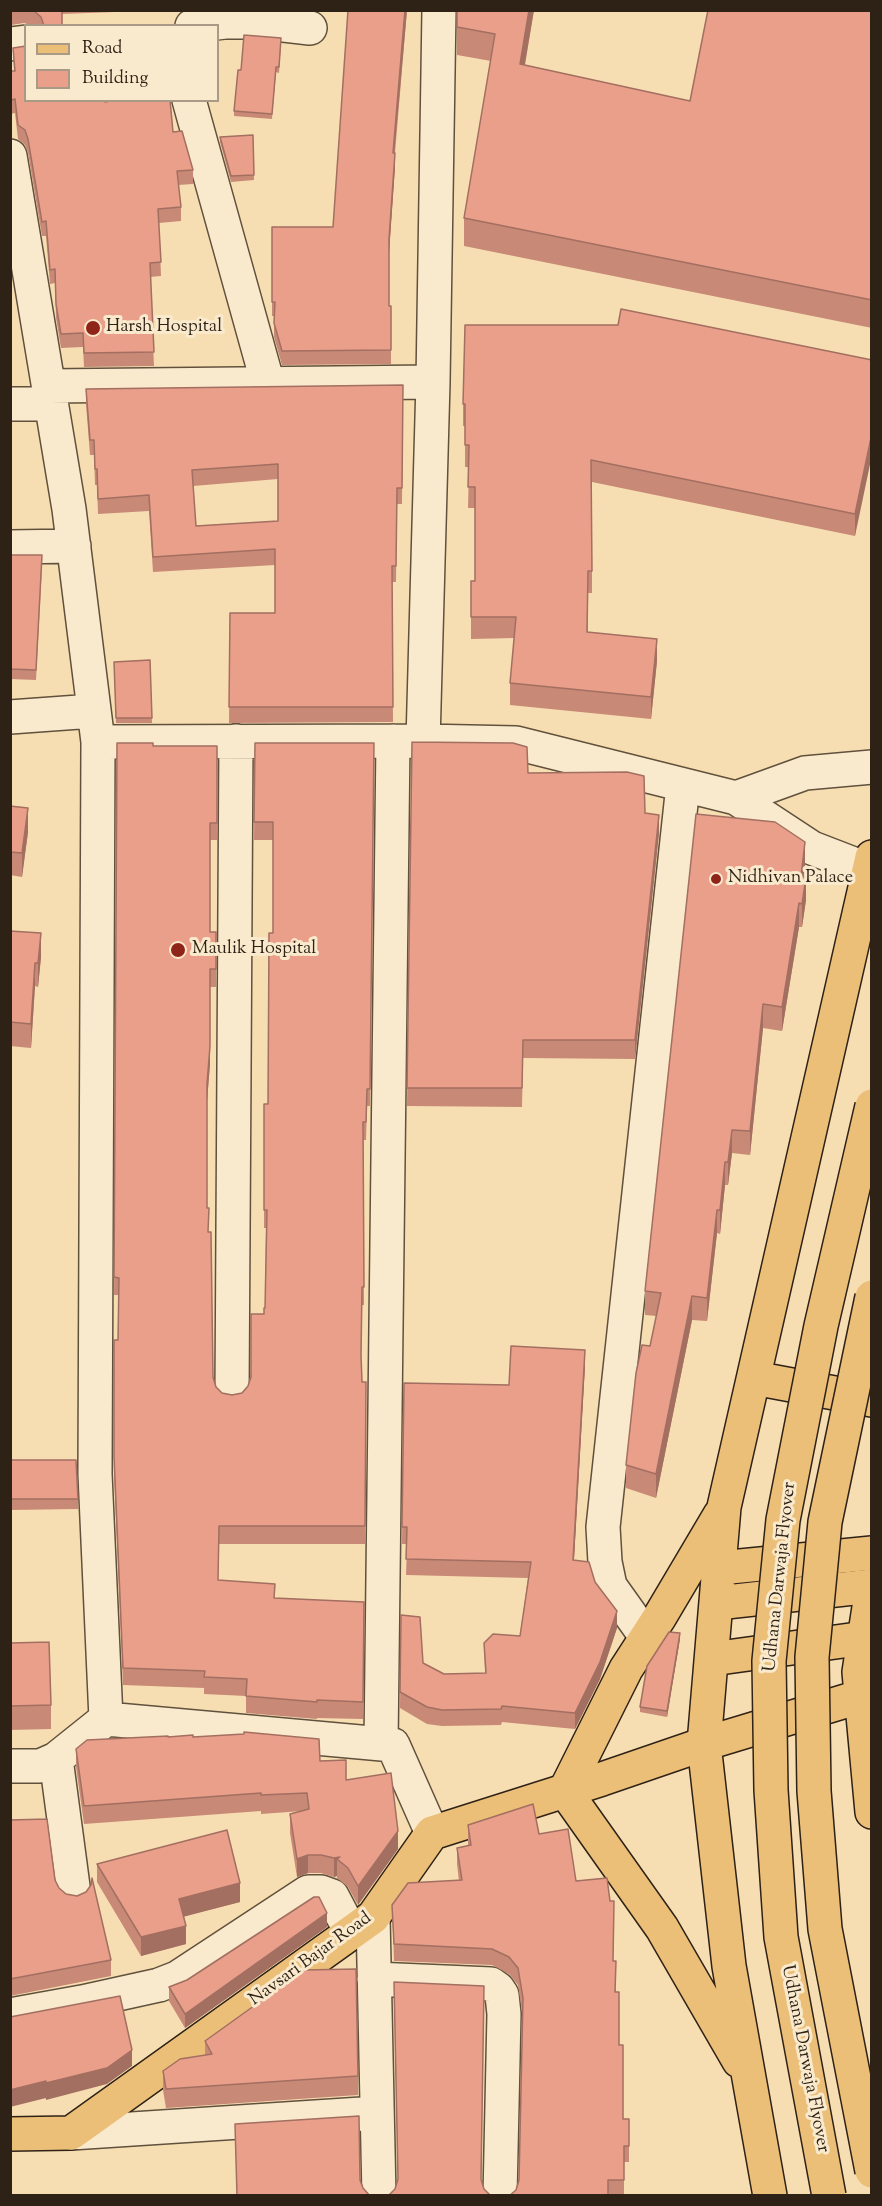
<!DOCTYPE html>
<style>
body{margin:0}
#map{position:relative;width:882px;height:2206px;overflow:hidden;background:#f7deb2;font-family:"Sorts Mill Goudy",serif}
canvas{display:block}
.frame{position:absolute;inset:0;border:12px solid #2e2216;pointer-events:none}
.legend{position:absolute;left:24px;top:24px;width:195px;height:78px;box-sizing:border-box;background:#faeacd;border:2px solid #a89a84;margin:0;padding:8px 10px;list-style:none;font-size:18px;color:#2e2216}
.legend li{display:flex;align-items:center;gap:12px;height:30px}
.legend b{width:30px;border:2px solid #a89a84}
</style>
<div id="map">
<canvas width="882" height="2206"></canvas>
<div class="frame"></div>
<ul class="legend">
<li><b style="height:8px;background:#ecbf79"></b>Road</li>
<li><b style="height:16px;background:#e99f8a"></b>Building</li>
</ul>
</div>
<script>
const ctx = document.querySelector('canvas').getContext('2d');
ctx.lineJoin = 'round';
function shape(rows) {
  const path = new Path2D();
  for (const r of rows) {
    path.moveTo(r[0], r[1]);
    for (let i = 2; i < r.length; i += 2) path.lineTo(r[i], r[i + 1]);
  }
  return path;
}
function strokePath(path, color, width, dash) {
  ctx.strokeStyle = color;
  ctx.lineWidth = width;
  ctx.lineCap = dash ? 'butt' : 'round';
  ctx.setLineDash(dash || []);
  ctx.stroke(path);
}
function paint(path, color) {
  ctx.fillStyle = color;
  ctx.fill(path, 'evenodd');
}
function drawText(font, color, halo, rows, align = 'center') {
  ctx.font = font + ' "Sorts Mill Goudy",serif';
  ctx.lineWidth = 6;
  ctx.setLineDash([]);
  ctx.textBaseline = 'middle';
  ctx.strokeStyle = halo;
  ctx.fillStyle = color;
  for (const [text, x, y, turn = 0] of rows) {
    ctx.save();
    ctx.translate(x, y);
    ctx.rotate((+turn || 0) * Math.PI / 180);
    ctx.textAlign = isNaN(turn) ? turn : align;
    if (halo) ctx.strokeText(text, 0, 0);
    ctx.fillText(text, 0, 0);
    ctx.restore();
  }
}
const minor = shape([
 [192,26,225,22,258,22,310,28],
 [10,44,26,42],
 [189,100,268,384],
 [10,156,69,509,98,742,95,1474,106,1719,393,1745,432,1833],
 [49,386,433,382],
 [10,404,51,404],
 [10,547,74,546],
 [10,717,93,711],
 [423,741,433,382,439,10],
 [98,742,423,741,516,743,736,798,812,848,869,870],
 [736,798,805,773,872,767],
 [232,1394,236,741],
 [647,1638,610,1586,605,1562,603,1527,683,785],
 [381,1743,393,741],
 [56,1759,74,1894],
 [10,1766,40,1766,56,1759,106,1719],
 [373,1917,379,2196],
 [374,1979,491,1984,498,1989,502,1995,504,2014,500,2196],
 [10,2015,82,2002,159,1985,177,1978,308,1892,321,1892,332,1896,351,1932],
 [71,2133,377,2113]
]);
const major = shape([
 [717,1603,872,1586],
 [712,1659,872,1637],
 [10,2134,71,2133,373,1917,432,1833,602,1779,704,1744]
]);
const highway = shape([
 [754,1378,872,1400],
 [720,1515,659,1618,626,1669,565,1791,662,1928,739,2061],
 [720,1568,872,1553],
 [872,1588,859,1672,872,1812],
 [704,1744,872,1693],
 [770,2196,729,1966,704,1744,724,1507,872,857]
]);
const highwayBridge = shape([
 [872,1297,825,1522,812,1657,814,1791,825,1929,872,2171],
 [829,2196,781,1937,771,1790,769,1661,783,1520,821,1326,872,1106]
]);
const wall = shape([
 [10,10,168,10,62,14,62,26,34,26,24,23,11,25],
 [407,10,395,153,395,167,389,253,389,306,391,306,391,364,282,365,274,337,274,316,272,316,272,227,333,227],
 [457,10,534,10,525,65,690,101,872,10,872,328,464,246,464,218,491,61,457,55],
 [281,44,279,73,276,72,272,119,234,116,234,111,241,70],
 [13,48,105,102,173,132,193,170,193,184,178,185,181,207,181,221,159,223,161,276,150,277,154,366,84,367,83,347,61,348,56,318,55,283,50,284,46,236,42,236,28,153,25,145,18,139,15,113,11,114,10,71,14,71],
 [253,135,254,180,231,182,220,142,220,137],
 [872,360,855,536,592,482,592,593,588,593,588,632,657,661,651,719,510,705,510,683,514,638,471,639,471,581,475,581,475,508,468,508,469,467,465,467,465,426,463,426,463,404],
 [403,385,402,504,397,504,396,582,392,582,393,722,229,723,230,613,275,613,275,565,153,572,149,511,98,514,97,485,95,485,94,455,90,455,86,404,86,389],
 [278,479,278,521,196,526,193,486],
 [10,555,42,565,36,680,10,679],
 [150,660,152,723,116,723,114,662],
 [412,742,528,773,645,813,659,833,635,1059,523,1058,522,1107,407,1106],
 [255,743,374,743,370,1106,367,1106,366,1140,363,1140,364,1305,362,1305,361,1360,362,1382,366,1382,365,1544,219,1544,218,1580,275,1598,364,1602,363,1719,317,1718,317,1719,246,1713,246,1696,204,1694,204,1688,123,1685,114,1474,114,1340,118,1340,119,1295,114,1295,117,746,217,746,217,840,210,840,210,932,216,932,216,987,210,987,210,1064,207,1101,207,1208,213,1377,216,1387,222,1393,232,1395,242,1393,248,1386,265,1308,266,1228,264,1228,264,1104,268,1104,273,933,273,840,254,840],
 [10,806,28,832,22,877,10,875],
 [805,865,804,877,806,900,802,927,799,927,782,1031,763,1028,750,1155,732,1153,728,1185,725,1185,720,1234,717,1233,707,1321,692,1320,656,1498,626,1488,626,1465,657,1316,645,1315,645,1291],
 [10,931,41,957,38,987,35,986,31,1048,10,1046],
 [585,1366,574,1560,595,1582,617,1628,600,1679,575,1729,502,1722,501,1725,442,1726,427,1724,400,1708,401,1615,423,1663,444,1674,485,1673,484,1643,520,1636,528,1578,406,1575,407,1544,402,1544,404,1383,509,1385],
 [10,1460,78,1499,78,1509,10,1510],
 [680,1639,667,1717,640,1712,640,1707],
 [10,1643,51,1705,51,1729,10,1730],
 [168,1737,193,1737,320,1761,346,1780,398,1849,358,1905,348,1887,337,1878,337,1876,334,1877,321,1873,308,1873,297,1877,290,1833,290,1814,302,1811,261,1814,261,1811,84,1824,76,1767,76,1749],
 [10,1820,55,1880,59,1888,111,1960,111,1976,10,1996],
 [468,1825,539,1834,576,1881,614,1961,623,2119,629,2119,629,2162,624,2162,624,2196,509,2196,516,2190,519,2180,522,2012,518,1985,509,1974,492,1965,394,1961,392,1905,459,1881,457,1864,457,1848,468,1846],
 [97,1864,240,1902,184,1916,186,1944,141,1956,97,1882],
 [327,1927,185,2028,169,2001,169,1987],
 [205,2041,358,2076,358,2095,166,2108,163,2090,163,2071,205,2055]
]);
const shadedWall = shape([
 [405,10,407,10,393,167,393,153],
 [529,10,534,10,520,92,520,64],
 [395,153,395,167,389,253,389,239],
 [872,433,872,455,855,536,855,514],
 [657,639,657,661,651,719,651,697],
 [28,808,28,832,22,877,22,853],
 [659,815,659,833,635,1059,635,1040],
 [805,842,805,865,801,900,801,876],
 [806,877,806,900,802,927,802,904],
 [799,903,799,927,782,1031,782,1007],
 [41,933,41,957,38,987,38,963],
 [35,963,35,986,31,1048,31,1024],
 [210,987,210,1064,207,1101,207,1084],
 [763,1004,763,1028,750,1155,750,1131],
 [732,1130,732,1153,728,1185,728,1162],
 [725,1162,725,1185,720,1234,720,1210],
 [717,1210,717,1233,707,1321,707,1298],
 [692,1296,692,1320,656,1498,656,1474],
 [585,1350,585,1366,573,1577,573,1560],
 [617,1611,617,1628,600,1679,575,1729,575,1713],
 [680,1633,680,1639,667,1717,667,1711],
 [398,1831,398,1849,358,1905,358,1886],
 [308,1855,308,1873,297,1877,297,1859],
 [340,1857,337,1859,337,1876,334,1877,334,1858],
 [240,1883,240,1902,179,1918,179,1899],
 [327,1913,327,1927,185,2028,185,2014],
 [186,1926,186,1944,141,1956,141,1937],
 [132,2050,132,2066,107,2084,46,2100,46,2083],
 [46,2081,46,2098,10,2107,10,2090]
]);
const building = shape([
 [31,10,62,10,62,26,44,26,41,17,34,11,31,10],
 [348,10,405,10,393,153,395,153,389,239,389,306,391,306,391,350,282,351,274,323,275,302,272,302,272,227,333,227,348,10],
 [457,10,529,10,520,64,690,101,708,10,872,10,872,300,464,218,495,34,457,27,457,10],
 [244,35,281,38,279,67,276,67,272,114,234,111,238,70,241,70,244,35],
 [26,46,26,100,105,100,105,102,116,100,170,100,173,132,182,131,193,170,177,171,181,207,158,209,161,262,150,263,154,352,84,353,83,333,61,334,56,304,55,269,50,270,46,221,42,222,28,139,25,130,18,125,15,99,11,100,10,71,15,71,13,48,26,46],
 [253,135,254,175,231,176,220,137,253,135],
 [621,309,872,360,872,433,855,514,591,460,592,571,588,571,587,632,657,639,651,697,510,683,516,617,471,617,471,581,475,581,475,487,468,487,469,445,465,445,465,404,463,404,465,325,618,325,621,309],
 [403,385,402,488,397,488,396,566,392,566,393,707,229,707,230,613,275,613,275,549,153,557,149,495,98,499,97,469,95,469,94,440,90,440,86,389,403,385],
 [278,464,278,521,196,526,192,470,278,464],
 [10,555,42,555,36,670,10,669,10,555],
 [150,660,152,718,116,718,114,662,150,660],
 [412,742,513,743,527,747,528,773,627,772,644,776,645,813,659,815,635,1040,523,1040,522,1088,407,1088,412,742],
 [117,743,153,743,153,746,217,746,217,823,210,823,210,932,216,932,216,969,210,969,210,1046,207,1084,207,1208,209,1208,208,1232,211,1232,213,1377,216,1387,222,1393,232,1395,242,1393,248,1386,251,1377,251,1314,264,1314,264,1308,265,1308,267,1210,264,1210,264,1104,268,1104,269,933,273,933,273,822,254,822,255,743,374,743,370,1089,367,1089,366,1122,363,1122,364,1287,362,1287,361,1355,362,1382,366,1382,365,1526,219,1526,218,1580,275,1584,274,1598,364,1602,363,1702,317,1700,317,1702,246,1696,247,1679,204,1677,205,1671,123,1668,114,1456,114,1340,118,1340,119,1278,114,1277,117,743],
 [10,806,28,808,22,853,10,852,10,806],
 [696,814,775,822,805,842,801,876,806,877,802,904,799,903,782,1007,763,1004,750,1131,732,1130,728,1162,725,1162,720,1210,717,1210,707,1298,692,1296,656,1474,626,1465,636,1373,642,1345,650,1346,661,1293,645,1291,696,814],
 [10,931,41,933,38,963,35,963,31,1024,10,1022,10,931],
 [511,1346,585,1350,573,1560,589,1562,595,1582,617,1611,600,1662,575,1713,502,1706,501,1709,442,1710,427,1707,400,1692,401,1615,420,1617,423,1663,444,1674,486,1673,484,1643,493,1634,520,1636,531,1562,406,1559,407,1527,402,1527,404,1383,509,1385,511,1346],
 [10,1460,76,1460,78,1499,10,1499,10,1460],
 [669,1632,680,1633,667,1711,640,1707,647,1666,669,1632],
 [49,1642,51,1705,10,1706,10,1643,49,1642],
 [244,1732,319,1739,320,1761,346,1760,346,1780,391,1773,398,1831,359,1885,358,1886,348,1868,337,1859,340,1857,334,1858,321,1855,308,1855,297,1859,290,1814,309,1809,307,1793,261,1795,261,1793,84,1806,76,1749,87,1740,168,1736,168,1737,193,1735,193,1737,244,1734,244,1732],
 [533,1804,539,1834,568,1829,576,1881,607,1878,610,1901,614,1901,613,1961,616,1961,615,1992,619,1992,619,2045,623,2045,623,2119,629,2119,629,2146,624,2146,624,2180,608,2180,608,2196,509,2196,516,2190,519,2180,523,1998,518,1968,509,1957,492,1949,394,1944,392,1905,408,1883,462,1880,457,1848,471,1845,468,1825,533,1804],
 [47,1819,55,1880,59,1888,66,1894,77,1896,86,1892,91,1885,92,1878,111,1960,10,1979,10,1820,47,1819],
 [227,1830,240,1883,179,1899,186,1926,141,1937,97,1864,227,1830],
 [314,1897,319,1897,327,1913,185,2014,169,1987,187,1980,314,1897],
 [356,1969,358,2076,166,2089,163,2071,180,2059,212,2054,205,2041,304,1970,356,1969],
 [394,1982,484,1986,481,2179,484,2189,491,2196,388,2196,395,2189,398,2179,394,1982],
 [120,1996,132,2050,107,2068,46,2083,46,2081,10,2090,10,2017,120,1996],
 [359,2116,360,2180,363,2188,370,2196,237,2196,235,2124,359,2116]
]);
const markers = [
 [93,328,8,"#8f2418"],
 [716,879,6,"#8f2418"],
 [178,950,8,"#8f2418"]
];
const poiNames = [
 ["Harsh Hospital",106,328],
 ["Nidhivan Palace",728,879],
 ["Maulik Hospital",192,950]
];
const streetNames = [
 ["Udhana Darwaja Flyover",781,1577,-84],
 ["Navsari Bajar Road",311,1960,-36],
 ["Udhana Darwaja Flyover",804,2059,79]
];
strokePath(minor, '#60513d', 36);
strokePath(major, '#2e2216', 36);
strokePath(highway, '#2e2216', 36);
strokePath(minor, '#faeacd', 33);
strokePath(major, '#ecbf79', 33);
strokePath(highway, '#ecbf79', 33);
strokePath(highwayBridge, '#2e2216', 36, []);
strokePath(highwayBridge, '#ecbf79', 33);
paint(wall, '#c88977');
paint(shadedWall, '#a36f61');
paint(building, '#e99f8a');
strokePath(building, '#a36f61', 1.5);
for (const [x, y, r, color] of markers) {
  const dot = new Path2D();
  dot.arc(x, y, r, 0, 2 * Math.PI);
  ctx.fillStyle = color;
  ctx.fill(dot);
  strokePath(dot, '#faeacd', 2);
}
drawText('18px', '#2e2216', '#faeacd', poiNames, 'left');
drawText('18px', '#2e2216', '#faeacd', streetNames);
</script>
